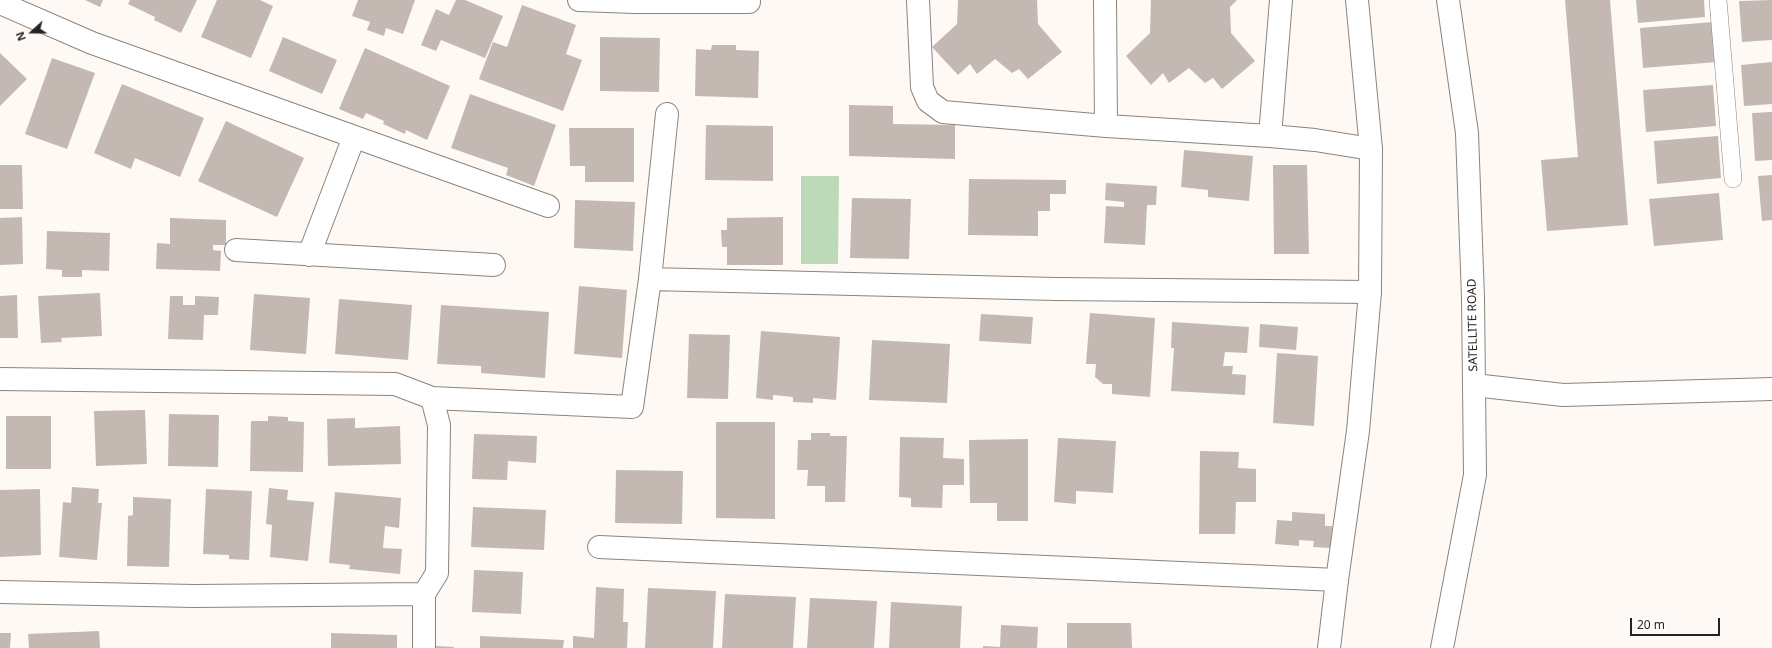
<!DOCTYPE html>
<style>
body{margin:0}
#map{position:relative;width:1772px;height:648px;overflow:hidden;background:#fef9f4;font-family:"Noto Sans",sans-serif}
canvas{display:block}
.north{position:absolute;left:12px;top:12px;width:40px;height:40px;-webkit-text-stroke:3px #fff;paint-order:stroke;rotate:249deg;font-size:11px;font-weight:700;line-height:16px;text-align:center;color:#262320}
.north::after{content:'';display:block;margin:auto;width:14px;height:18px;background:#262320;clip-path:polygon(50% 0,100% 100%,50% 72%,0 100%)}
.scale{position:absolute;left:1630px;top:618px;width:90px;height:18px;box-sizing:border-box;border:2px solid #262320;border-top:0;padding-left:5px;font-size:12px;line-height:14px;white-space:nowrap;color:#262320;-webkit-text-stroke:3px #fff;paint-order:stroke}
</style>
<div id="map">
<canvas width="1772" height="648"></canvas>
<div class="north">N</div>
<div class="scale">20 m</div>
</div>
<script>
const ctx = document.querySelector('canvas').getContext('2d');
ctx.lineJoin = 'round';
function paint(path, color) {
  ctx.fillStyle = color;
  ctx.fill(path, 'evenodd');
}
function shape(rows) {
  const path = new Path2D();
  for (const r of rows) {
    path.moveTo(r[0], r[1]);
    for (let i = 2; i < r.length; i += 2) path.lineTo(r[i], r[i + 1]);
  }
  return path;
}
function strokePath(path, color, width, dash) {
  ctx.strokeStyle = color;
  ctx.lineWidth = width;
  ctx.lineCap = dash ? 'butt' : 'round';
  ctx.setLineDash(dash || []);
  ctx.stroke(path);
}
function drawText(font, color, halo, rows, align = 'center') {
  ctx.font = font + ' "Noto Sans",sans-serif';
  ctx.lineWidth = 3;
  ctx.setLineDash([]);
  ctx.textBaseline = 'middle';
  ctx.strokeStyle = halo;
  ctx.fillStyle = color;
  for (const [text, x, y, turn = 0] of rows) {
    ctx.save();
    ctx.translate(x, y);
    ctx.rotate((+turn || 0) * Math.PI / 180);
    ctx.textAlign = isNaN(turn) ? turn : align;
    if (halo) ctx.strokeText(text, 0, 0);
    ctx.fillText(text, 0, 0);
    ctx.restore();
  }
}
const green = shape([
 [801,176,839,176,838,264,801,264]
]);
const building = shape([
 [85,0,103,0,100,7],
 [130,0,197,0,181,33,154,20,155,17,128,4],
 [217,0,260,0,273,6,251,58,201,37],
 [358,0,415,0,403,34,386,28,384,36,367,30,370,22,352,16],
 [456,0,465,0,503,16,485,58,441,40,436,51,421,45,436,9,449,15],
 [958,0,1037,0,1038,24,1062,52,1028,79,1019,69,1012,73,995,59,977,74,970,64,958,75,932,47,957,24],
 [1151,0,1237,0,1230,7,1231,33,1255,61,1222,89,1213,78,1205,83,1189,68,1169,83,1163,73,1151,85,1126,56,1150,33],
 [1565,0,1610,0,1628,225,1547,231,1541,160,1578,157],
 [1636,0,1704,0,1705,17,1638,23],
 [1772,0,1772,40,1742,42,1739,1],
 [522,5,576,25,566,54,582,60,563,111,479,79,493,42,507,47],
 [1713,22,1717,62,1643,68,1640,28],
 [283,37,337,60,322,94,269,71],
 [600,37,660,38,659,92,600,91],
 [712,45,736,45,736,50,759,51,758,98,695,96,696,49,711,50],
 [365,48,450,86,427,140,406,130,405,134,383,124,384,121,366,113,363,119,339,109],
 [0,53,27,79,0,106],
 [52,58,95,73,67,149,25,134],
 [1772,62,1772,104,1744,106,1741,65],
 [122,84,204,118,180,177,135,158,131,169,94,153],
 [1713,85,1716,126,1646,132,1643,90],
 [470,94,556,125,534,186,506,175,508,168,451,148],
 [849,105,893,106,893,124,955,125,955,159,849,156],
 [1772,112,1772,160,1755,161,1752,113],
 [226,121,304,158,277,217,198,181],
 [706,125,773,126,773,181,705,180],
 [569,128,634,128,634,182,585,182,585,166,570,166],
 [1718,136,1721,178,1657,184,1654,141],
 [1184,150,1253,156,1249,201,1208,197,1208,190,1181,187],
 [0,165,22,165,23,209,0,209],
 [1273,165,1307,165,1309,254,1274,254],
 [1772,175,1772,220,1762,221,1758,176],
 [969,179,1066,180,1066,194,1050,194,1050,211,1038,211,1038,236,968,235],
 [1106,183,1157,186,1156,205,1147,205,1145,245,1104,243,1106,206,1124,207,1124,202,1105,200],
 [1719,193,1723,240,1654,246,1649,199],
 [852,198,911,199,909,259,850,258],
 [575,200,635,202,633,251,574,248],
 [22,217,23,264,0,265,0,218],
 [783,217,783,265,727,265,727,247,722,247,721,230,727,230,727,218],
 [170,218,226,220,226,245,213,245,213,250,221,251,220,271,156,269,157,243,170,244],
 [47,231,110,233,109,271,82,270,82,277,62,277,62,270,46,269],
 [579,286,627,290,622,358,574,354],
 [100,293,102,336,61,338,62,342,41,343,38,296],
 [254,294,310,298,306,354,250,350],
 [17,295,18,338,0,338,0,296],
 [170,296,183,296,183,305,195,305,195,296,219,297,218,315,204,315,203,340,168,339],
 [339,299,412,305,408,360,335,354],
 [441,305,549,312,545,378,481,373,481,366,437,364],
 [1090,313,1155,318,1150,397,1112,394,1112,384,1103,384,1095,377,1096,364,1086,364],
 [981,314,1033,317,1031,344,979,341],
 [1172,322,1249,327,1247,353,1225,352,1223,366,1233,366,1232,374,1246,375,1245,395,1171,391,1174,348,1171,348],
 [1260,324,1298,327,1296,350,1259,347],
 [761,331,840,337,836,400,813,398,813,403,793,402,793,397,773,395,773,400,756,398],
 [689,334,730,335,728,399,687,398],
 [872,340,950,344,947,403,869,400],
 [1277,353,1318,356,1314,426,1273,423],
 [145,410,147,464,96,466,94,411],
 [169,414,219,415,218,467,168,466],
 [6,416,51,416,51,469,6,469],
 [268,416,288,417,288,421,304,422,303,472,250,471,251,421,268,421],
 [355,418,355,428,400,426,401,464,328,466,327,419],
 [716,422,775,422,775,519,716,518],
 [811,433,830,433,830,436,847,436,845,502,825,502,825,486,807,486,808,470,797,470,798,440,811,440],
 [474,434,537,436,536,463,508,461,507,480,472,479],
 [900,437,944,438,943,458,964,459,964,485,943,485,942,508,911,507,911,498,899,497],
 [1058,438,1116,441,1113,493,1076,491,1076,504,1054,502],
 [1028,439,1028,521,997,521,997,503,970,503,969,440],
 [1200,451,1239,452,1238,468,1256,469,1256,502,1236,502,1235,534,1199,534],
 [616,470,683,471,682,524,615,523],
 [72,487,99,489,98,503,102,503,97,560,59,557,63,502,71,503],
 [269,488,288,490,287,500,314,502,308,561,270,557,272,525,266,524],
 [40,489,41,555,0,557,0,490],
 [206,489,252,491,249,560,229,559,229,555,203,554],
 [335,492,401,498,399,528,385,526,383,548,402,549,400,574,349,569,350,565,329,563],
 [133,497,171,499,169,567,127,566,128,516,133,515],
 [473,507,546,510,544,550,471,547],
 [1292,512,1325,514,1325,526,1332,526,1331,548,1313,547,1314,541,1299,540,1299,546,1275,544,1277,520,1292,521],
 [474,570,523,572,521,614,472,612],
 [596,587,624,589,623,622,628,622,627,648,573,648,573,636,594,638],
 [648,588,716,591,713,648,645,648],
 [725,594,796,597,793,648,722,648],
 [810,598,877,601,874,648,807,648],
 [891,602,962,606,960,648,889,648],
 [1067,623,1131,623,1132,648,1067,648],
 [1001,625,1038,627,1037,648,983,648,983,646,1000,647],
 [99,631,100,648,29,648,28,634],
 [0,633,11,633,10,648,0,648],
 [331,633,397,635,397,648,331,648],
 [480,636,564,640,563,648,480,648],
 [436,646,454,647,454,648,436,648]
]);
const lane = shape([
 [1718,0,1733,179]
]);
const street = shape([
 [579,0,635,2,635,0],
 [918,0,922,87,928,101,943,112,1106,126,1270,136,1315,140,1371,149],
 [1105,0,1106,126],
 [635,2,749,2],
 [0,3,92,43,548,206],
 [1270,136,1281,0],
 [236,250,494,265],
 [309,255,354,137],
 [650,279,1056,289,1370,292],
 [0,379,395,384,432,398,439,425,437,573,424,594,194,596,0,592],
 [1474,385,1563,395,1772,389],
 [432,398,632,407,650,279,667,114],
 [599,547,1337,580],
 [424,594,424,648]
]);
const secondary = shape([
 [1329,648,1337,580,1358,431,1370,292,1371,149,1357,0],
 [1442,648,1475,475,1473,298,1467,133,1448,0]
]);
const streetNames = [
 ["SATELLITE ROAD",1473,325,-91]
];
paint(green, '#bcdab8');
paint(building, '#c3b9b2');
strokePath(lane, '#8b847c', 18);
strokePath(street, '#8b847c', 24);
strokePath(secondary, '#8b847c', 24);
strokePath(lane, '#fff', 17);
strokePath(street, '#fff', 22);
strokePath(secondary, '#fff', 22);
drawText('12px', '#262320', '#fff', streetNames);
</script>
